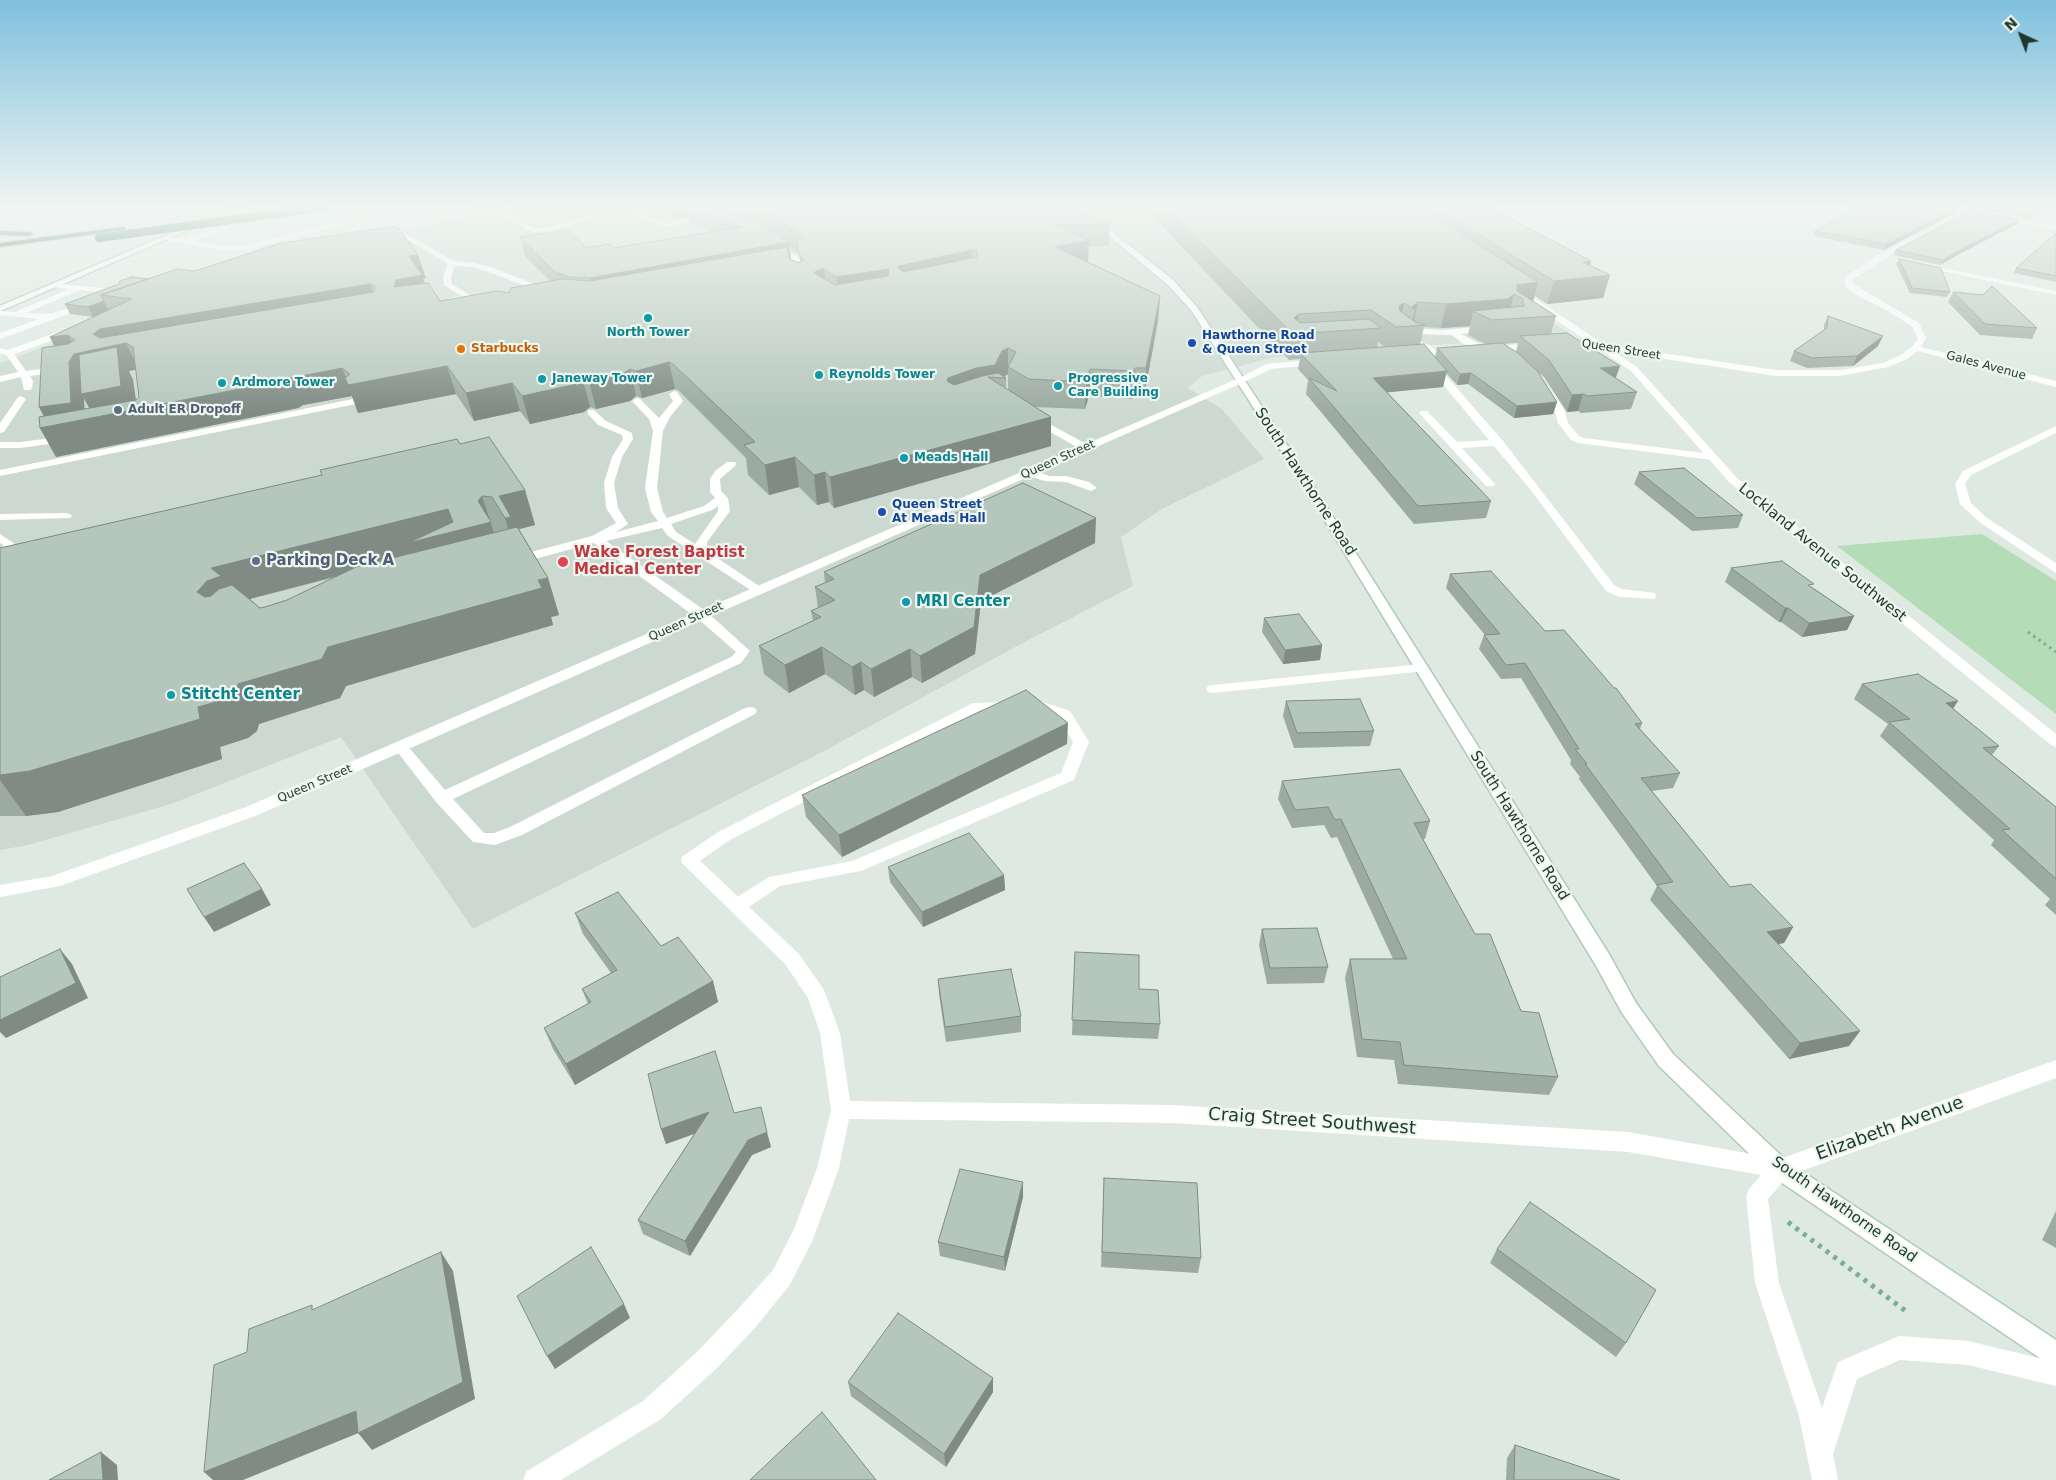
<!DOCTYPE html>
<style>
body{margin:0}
#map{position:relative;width:2056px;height:1480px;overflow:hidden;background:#dde9e1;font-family:"DejaVu Sans",sans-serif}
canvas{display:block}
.north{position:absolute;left:1996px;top:10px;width:50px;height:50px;-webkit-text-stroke:4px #edf6ef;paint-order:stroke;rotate:317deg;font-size:14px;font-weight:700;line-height:20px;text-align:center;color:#1e392c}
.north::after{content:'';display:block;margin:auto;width:18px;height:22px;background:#1e392c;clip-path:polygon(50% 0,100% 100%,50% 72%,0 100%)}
</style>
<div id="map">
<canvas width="2056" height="1480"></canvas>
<div class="north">N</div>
</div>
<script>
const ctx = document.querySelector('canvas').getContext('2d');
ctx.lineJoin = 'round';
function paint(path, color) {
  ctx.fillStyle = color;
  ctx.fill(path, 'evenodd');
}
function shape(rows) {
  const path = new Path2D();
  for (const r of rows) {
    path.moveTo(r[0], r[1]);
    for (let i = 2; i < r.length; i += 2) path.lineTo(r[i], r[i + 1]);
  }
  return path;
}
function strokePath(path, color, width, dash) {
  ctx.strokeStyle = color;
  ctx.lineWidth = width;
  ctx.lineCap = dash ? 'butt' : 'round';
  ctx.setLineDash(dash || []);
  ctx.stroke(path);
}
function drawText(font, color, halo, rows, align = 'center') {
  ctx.font = font + ' "DejaVu Sans",sans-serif';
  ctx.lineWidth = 4.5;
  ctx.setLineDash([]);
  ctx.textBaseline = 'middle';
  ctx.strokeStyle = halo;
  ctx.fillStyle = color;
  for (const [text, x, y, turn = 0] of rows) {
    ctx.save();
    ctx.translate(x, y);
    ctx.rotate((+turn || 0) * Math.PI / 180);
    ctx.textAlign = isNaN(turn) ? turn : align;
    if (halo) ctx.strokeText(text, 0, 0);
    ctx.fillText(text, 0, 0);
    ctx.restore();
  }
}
const built = shape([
 [523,207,1375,207,1572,335,1274,357,1202,376,1188,388,1222,409,1264,459,1162,509,1121,537,1133,586,1017,646,826,750,473,929,341,737,171,804,28,845,0,850,0,363,229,278,338,246,413,228]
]);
const green = shape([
 [1982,534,2056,581,2056,714,1837,546]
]);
const pathFar1 = shape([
 [2028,632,2056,652]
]);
const path = shape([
 [1788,1222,1907,1312]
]);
const service = shape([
 [495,207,501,207,505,213,534,228,550,227,594,215,597,217,550,231,533,232,500,215,495,207],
 [393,213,417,223,414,225,392,217,378,218,332,227,246,250,221,250,160,239,164,237,185,239,229,225,232,227,231,228,194,241,221,246,246,246,331,223,393,213],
 [390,227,394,227,454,261,474,263,494,268,554,292,547,294,488,272,473,267,455,266,451,276,452,284,473,297,469,299,450,302,450,298,461,296,444,285,443,276,448,264,390,229,390,227],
 [772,243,778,243,802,260,797,267,775,270,775,266,791,263,794,260,772,247,772,243],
 [53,283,119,290,123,292,115,295,80,290,26,313,50,314,87,302,90,302,90,306,0,339,0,333,39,319,0,315,0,311,15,312,69,289,53,287,53,283],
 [1489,326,1493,329,1492,331,1461,334,1488,348,1488,352,1485,353,1462,343,1452,335,1413,334,1409,331,1413,328,1441,330,1489,326],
 [1409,336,1431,346,1439,354,1438,356,1432,356,1425,350,1411,345,1405,339,1409,336],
 [9,350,12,351,26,371,60,366,65,369,60,372,30,376,33,381,32,388,30,390,24,390,21,377,0,382,0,376,18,372,5,353,9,350],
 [1431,361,1434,362,1503,441,1614,585,1622,589,1655,593,1656,596,1655,599,1619,597,1606,591,1530,489,1494,446,1462,448,1495,484,1494,486,1486,486,1419,413,1421,411,1427,411,1457,442,1489,440,1428,366,1428,362,1431,361],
 [1545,385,1548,386,1564,409,1568,423,1579,436,1584,438,1712,454,1717,457,1712,460,1578,443,1571,440,1558,423,1554,409,1540,388,1545,385],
 [674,391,677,392,683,401,670,417,663,431,657,488,663,512,667,518,704,506,715,498,710,492,710,479,715,471,727,462,735,462,736,464,735,466,720,479,721,491,728,498,730,511,707,542,707,551,765,590,759,594,755,593,668,536,662,528,606,541,707,612,750,651,741,663,453,799,484,833,494,833,510,827,745,708,750,707,755,708,757,711,755,714,522,835,495,845,473,842,436,802,396,750,393,747,396,744,406,744,445,790,731,657,736,652,697,618,594,543,516,564,510,560,512,557,592,536,616,523,606,508,604,483,612,457,623,439,622,435,598,425,588,414,588,410,594,410,606,421,632,433,633,439,622,457,614,483,618,508,628,524,616,532,658,521,651,512,645,488,653,431,649,419,632,401,637,398,640,399,659,418,673,401,669,394,674,391],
 [718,506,718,511,695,544,676,532,671,524,712,510,718,506],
 [21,396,26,399,4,432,0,433,0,423,18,397,21,396],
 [353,399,358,402,356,404,0,476,0,470,353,399],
 [1035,416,1090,446,1091,448,1090,450,1082,450,1031,421,1030,419,1035,416],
 [68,436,72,437,73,439,72,441,20,448,0,448,0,442,20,442,68,436],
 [1029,470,1050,476,1066,476,1089,482,1097,488,1091,491,1066,482,1045,481,1025,475,1024,473,1025,471,1029,470],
 [66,513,70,514,72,516,70,518,0,520,0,514,66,513],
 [0,534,15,544,12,567,4,567,2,564,3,545,0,543,0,534],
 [1421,664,1426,665,1428,668,1426,671,1213,693,1208,692,1206,689,1208,686,1213,685,1421,664],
 [1040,701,1070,711,1089,742,1074,780,861,871,780,886,743,911,737,913,731,911,728,906,731,901,769,877,852,861,1061,773,1073,742,1059,717,1038,709,981,710,730,840,695,864,689,866,683,864,681,860,683,856,718,832,973,703,1040,701]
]);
const minor = shape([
 [483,207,496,207,379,233,375,231,483,207],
 [618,207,627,207,666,223,710,216,713,218,665,227,618,207],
 [1970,207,1978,207,1884,259,1855,278,1852,280,1853,284,1919,323,1926,338,1921,347,2056,381,2056,387,1918,351,1907,359,1888,367,1840,376,1776,376,1613,351,1637,367,1737,478,2056,734,2056,747,2051,745,1729,482,1631,371,1598,348,1564,346,1564,342,1567,341,1588,342,1513,290,1520,288,1603,344,1776,370,1840,370,1883,363,1901,355,1913,346,1918,338,1912,326,1888,311,1853,293,1846,287,1844,280,1849,274,1878,255,1970,207],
 [1999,215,2056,226,2056,230,1997,218,1996,217,1999,215],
 [1919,263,2056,291,2056,295,1922,267,1919,267,1919,263],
 [69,328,72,329,72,333,12,355,0,354,0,348,8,350,69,328],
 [1536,343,1539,344,1539,348,1489,353,1485,350,1489,347,1536,343],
 [1319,359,1322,360,1322,364,1271,369,1242,383,1239,384,1234,381,1266,364,1319,359],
 [2056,426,2056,433,1971,475,1965,484,1971,503,1987,518,2056,563,2056,573,1979,522,1960,504,1955,484,1963,471,2056,426],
 [689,854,695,856,799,954,824,990,840,1033,850,1101,1173,1105,1628,1132,1780,1159,2056,1060,2056,1078,1788,1176,1768,1199,1779,1283,1822,1408,1838,1362,1899,1336,1968,1341,2056,1362,2056,1386,1968,1365,1900,1360,1857,1379,1833,1454,1838,1480,1812,1480,1799,1416,1755,1283,1746,1196,1749,1189,1761,1175,1628,1152,1173,1123,849,1119,839,1168,812,1242,789,1286,755,1328,716,1369,661,1419,561,1480,523,1480,527,1471,643,1401,698,1351,737,1310,773,1270,794,1229,817,1168,831,1110,820,1033,808,998,785,964,683,864,681,860,683,856,689,854]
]);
const tertiary = shape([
 [1239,378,1244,381,1242,383,258,815,60,886,0,897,0,885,52,876,246,807,1239,378]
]);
const secondary = shape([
 [233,207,242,207,0,311,0,306,233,207],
 [1074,207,1081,207,1173,280,1197,307,1313,485,1609,954,1636,1003,1673,1054,1788,1162,2056,1340,2056,1366,2047,1363,1772,1176,1659,1066,1622,1013,1595,964,1303,485,1191,310,1167,284,1074,207]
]);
const motorway = shape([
 [123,227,125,228,125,230,0,247,0,243,123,227],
 [0,231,29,232,33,234,29,236,0,235,0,231]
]);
const motorwayBridge = shape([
 [99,238,324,207]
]);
const wall = shape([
 [646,207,1070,207,1109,224,1109,246,1088,247,1088,262,1160,296,1158,321,1144,396,1134,395,1133,399,1089,396,1085,409,1035,407,1051,417,1051,446,834,508,829,502,817,505,799,487,769,495,748,475,746,458,679,391,675,389,642,398,636,396,630,401,596,409,590,407,584,412,530,424,520,411,474,421,456,394,358,413,352,396,303,405,298,408,56,457,40,428,44,416,39,407,54,346,50,337,93,317,70,314,65,304,148,279,195,271,426,278,423,279,425,283,440,301,509,293,550,281,525,256,520,237,587,248,614,248,711,232,690,224,689,217,677,219],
 [790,248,799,254,800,262,791,260],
 [136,370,139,397,136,400,133,380,129,371],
 [1008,374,1008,390,1006,389,1006,378,1004,377],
 [84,398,89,408,84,409],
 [1144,207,1488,207,1591,261,1590,265,1610,275,1603,298,1547,304,1535,296,1533,301,1556,316,1551,334,1637,392,1631,409,1581,413,1578,411,1567,412,1544,377,1531,366,1557,402,1553,414,1514,418,1468,384,1457,385,1446,373,1443,387,1387,392,1491,501,1486,518,1414,524,1306,394,1308,380,1298,369,1300,359,1289,360],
 [1470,326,1468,335,1485,344,1437,348,1435,357,1420,345,1424,327,1441,328],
 [1378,342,1385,347,1377,348],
 [1518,343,1516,352,1503,344],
 [1848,207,1958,207,1956,212,1884,250,1813,236,1815,231,1855,209],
 [1979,207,2050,207,2028,219,1978,209],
 [2017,224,1961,253,1940,265,1893,255,1896,250],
 [2056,233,2056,282,2014,273,2016,268],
 [1899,259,1950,292,1947,297,1910,293,1896,264],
 [1953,292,1983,295,2037,328,2032,339,1980,335,1948,302],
 [1828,316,1878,346,1853,366,1807,368,1790,361,1794,351,1824,330,1824,325],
 [460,444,525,490,535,525,519,529,548,578,559,615,551,617,553,625,346,686,340,698,259,724,257,731,248,738,220,747,222,759,58,812,26,816,0,816,0,548],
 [336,577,287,600,265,607,260,608,250,599],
 [1639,472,1743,515,1738,528,1692,531,1634,484],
 [1095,543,981,601,975,654,922,683,912,677,874,697,864,690,855,695,825,674,789,693,764,674,759,646,813,621,811,611,818,608,815,587,825,583,824,572],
 [1731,568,1812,587,1854,616,1847,630,1802,637,1781,622,1779,622,1725,582],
 [1450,574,1545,631,1642,723,1640,729,1680,773,1673,788,1652,791,1730,887,1793,927,1784,943,1778,944,1860,1031,1849,1046,1789,1059,1650,900,1657,886,1579,779,1580,777,1570,764,1571,760,1521,678,1501,679,1479,649,1484,635,1485,635,1446,588],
 [1264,618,1322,645,1320,660,1283,664,1262,632],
 [1862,684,1953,709,1999,746,1992,755,2056,807,2056,915,2045,905,2050,899,1991,845,1994,840,1880,736,1888,724,1854,699],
 [1286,701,1374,731,1370,746,1294,748,1283,716],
 [1067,744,842,857,806,817,802,795],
 [1282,781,1430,821,1425,839,1423,839,1475,934,1521,1011,1558,1077,1549,1095,1398,1084,1394,1060,1357,1057,1345,978,1350,959,1393,959,1337,837,1331,838,1324,825,1292,828,1278,799],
 [888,867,1004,875,1005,890,923,927,890,882],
 [575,913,661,946,713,981,718,1002,575,1085,553,1049,544,1028,588,1004,582,989,611,973,583,934],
 [1262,929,1328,967,1324,983,1267,984,1259,945],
 [1075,952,1139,989,1160,1024,1158,1039,1072,1035],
 [938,979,1021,1016,1021,1032,946,1042,939,994],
 [734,1113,771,1147,752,1155,690,1256,643,1234,638,1220,694,1134,666,1144,661,1129],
 [1104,1178,1201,1258,1198,1273,1101,1267],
 [1023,1182,1023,1197,1005,1271,940,1256,938,1242],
 [2056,1211,2056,1248,2042,1240],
 [1497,1249,1626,1343,1616,1357,1490,1263],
 [993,1378,993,1392,946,1467,851,1396,848,1382],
 [1515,1445,1620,1480,1506,1480,1507,1458]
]);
const shadedWall = shape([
 [675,207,687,207,689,217,677,219],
 [688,207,715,207,716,212],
 [1958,207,1956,212,1884,250,1887,244],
 [2043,207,2050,207,2028,219,2030,213],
 [2019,220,2017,224,1961,253,1940,265,1943,260,1963,248],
 [1089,240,1088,263,1055,247],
 [789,242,791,260,595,298,590,278],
 [972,250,973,273,901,290,898,268,899,266],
 [418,255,426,278,423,279,430,300,394,287,396,280,409,256],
 [1591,261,1586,277,1610,275,1603,298,1547,304,1554,281,1583,262],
 [824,269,827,293,814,273,816,271],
 [889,269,890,293,838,301,836,277],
 [1538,282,1532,306,1523,299,1515,295,1517,285],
 [370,284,379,309,133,347,126,343,139,369,129,371,133,380,137,409,342,368,349,385,447,366,456,394,358,413,352,396,303,405,298,408,56,457,40,428,49,426,39,407,64,364,50,337,68,335,78,353,93,334,100,329],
 [84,398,94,417,85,419],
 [1514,294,1508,318,1473,311,1470,326,1441,328,1446,304],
 [1160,296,1158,321,1144,396,1146,368],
 [104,301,109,311,93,317,88,307],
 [1418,302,1413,326,1411,326,1415,310,1412,307],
 [1404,303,1399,327,1399,306],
 [1299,314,1296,334,1294,318],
 [1883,336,1878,346,1853,366,1857,356],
 [1008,348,1008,374,1002,378,988,377,976,395,947,381,948,378],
 [669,362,675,389,642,398,636,371],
 [1620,366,1614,383,1600,368],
 [1135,368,1134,395,1133,399,1134,371],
 [630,369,636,396,630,401,596,409,589,381],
 [1090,369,1089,396,1085,409,1086,382],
 [1447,371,1443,387,1370,394,1373,378],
 [1471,373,1468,384,1457,385,1460,374],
 [583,380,590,407,584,412,530,424,522,396],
 [512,383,520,411,474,421,466,393],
 [1583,394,1578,411,1567,412,1572,395],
 [1557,402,1553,414,1514,418,1517,406],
 [1051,417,1051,446,834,508,830,477],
 [795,457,799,487,769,495,765,465],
 [825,472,829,502,817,505,814,475],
 [525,490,535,525,516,530,516,554,505,518,499,496],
 [482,496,502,558,413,556,234,603,226,618,197,592,211,568,448,509,456,531],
 [1096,518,1095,543,981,601,975,654,922,683,920,656,980,575],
 [548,578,559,615,551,617,553,625,346,686,340,698,259,724,257,731,248,738,220,747,222,759,58,812,26,816,0,780,0,775,198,707,238,684,328,647],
 [1785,608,1788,608,1781,622,1779,622],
 [1854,616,1847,630,1802,637,1809,623],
 [1322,645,1320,660,1283,664,1285,650],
 [822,647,825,674,789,693,785,665],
 [910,649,912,677,874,697,871,669],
 [861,662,864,690,855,695,852,667],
 [1958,701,1949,715,1946,703],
 [1068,723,1067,744,842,857,839,835],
 [1004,875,1005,890,923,927,922,912],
 [262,889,271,905,214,932,204,917],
 [1793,927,1784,943,1758,947,1767,932],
 [60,949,72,964,88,998,6,1038,0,1032,0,1020],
 [713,981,718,1002,575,1085,566,1064],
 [1860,1031,1849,1046,1789,1059,1800,1043],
 [709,1112,713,1127,666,1144,661,1129],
 [767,1132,771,1147,752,1155,690,1256,685,1241,748,1140],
 [1023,1182,1023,1197,1005,1271,1004,1257],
 [441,1252,453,1271,475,1399,372,1450,358,1433,361,1432,243,1480,213,1480,204,1472],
 [624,1304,630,1318,555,1369,547,1356],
 [993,1378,993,1392,946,1467,944,1454],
 [101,1452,117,1465,118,1480,103,1480]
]);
const building = shape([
 [688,207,705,207,759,223,789,242,590,278,568,277,555,272,520,237,567,230,587,248,609,244,614,248,742,227,688,207],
 [750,207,1070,207,1109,224,1055,225,1089,240,1055,247,1160,296,1146,368,1135,368,1134,371,1090,369,1086,382,1029,379,1008,367,1016,352,1008,348,1002,351,995,365,976,368,948,378,947,381,954,385,982,376,998,373,1006,378,988,377,1051,417,830,477,825,472,814,475,795,457,765,465,744,445,755,442,673,364,669,362,636,371,630,369,624,373,589,381,583,380,577,384,522,396,512,383,466,393,447,366,348,385,345,378,350,374,342,368,291,378,286,380,40,428,39,417,136,400,139,397,133,347,126,343,74,354,69,362,71,403,39,407,42,348,68,344,75,340,68,335,50,337,132,299,101,295,177,269,195,271,281,243,397,226,418,255,409,256,422,275,396,280,394,287,428,283,440,301,497,291,509,293,511,288,562,279,590,281,787,247,789,259,799,263,804,260,799,254,797,242,801,238,799,234,766,211,750,207],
 [972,250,977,250,977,257,904,272,898,268,899,266,972,250],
 [824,269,836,277,889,269,888,276,835,285,814,273,816,271,824,269],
 [370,284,375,286,374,292,100,338,93,334,100,329,370,284],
 [1165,207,1418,207,1538,282,1517,285,1517,291,1556,316,1492,320,1473,311,1524,306,1523,299,1514,294,1508,299,1446,304,1418,302,1412,307,1415,310,1404,303,1399,306,1400,311,1415,322,1425,325,1396,327,1371,310,1299,314,1294,318,1300,323,1369,319,1381,328,1293,334,1165,207],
 [1434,207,1488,207,1591,261,1583,262,1610,275,1554,281,1434,207],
 [1857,207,1958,207,1887,244,1815,231,1857,207],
 [1998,207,2043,207,2030,213,1998,207],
 [1971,210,2019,220,1963,248,1943,260,1896,250,1971,210],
 [2056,233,2056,276,2016,268,2056,233],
 [1899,259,1941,268,1950,292,1912,288,1899,259],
 [132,277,148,279,101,295,104,301,88,307,65,304,119,284,120,281,132,277],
 [1992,286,2037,328,1985,324,1953,292,1983,295,1992,286],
 [1828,316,1883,336,1857,356,1812,358,1794,351,1827,328,1828,316],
 [1567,333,1620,366,1600,368,1637,392,1587,396,1583,394,1572,395,1549,360,1520,336,1567,333],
 [1502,343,1518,353,1538,372,1557,402,1517,406,1471,373,1460,374,1437,348,1502,343],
 [1424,344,1447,371,1373,378,1491,501,1418,506,1309,378,1337,391,1300,353,1424,344],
 [117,347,121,386,81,394,79,355,117,347],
 [489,437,525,490,499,496,511,517,505,518,492,497,482,496,478,501,491,522,408,543,453,522,448,509,211,568,221,576,207,581,197,592,205,597,211,596,219,589,232,585,260,608,265,607,287,600,356,567,517,527,548,578,538,580,542,588,328,647,322,659,238,684,237,691,227,699,198,707,200,719,30,771,0,775,0,548,322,475,320,470,457,439,460,444,489,437],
 [1684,468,1743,515,1697,518,1639,472,1684,468],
 [1023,483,1096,518,980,575,974,627,920,656,910,649,871,669,861,662,852,667,822,647,785,665,759,646,821,617,811,611,835,600,815,587,834,579,824,572,1023,483],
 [1782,561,1814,584,1808,585,1854,616,1809,623,1788,608,1785,608,1731,568,1782,561],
 [1491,571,1545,631,1564,630,1614,688,1616,688,1642,723,1635,724,1680,773,1641,778,1730,887,1751,884,1793,927,1767,932,1860,1031,1800,1043,1657,885,1673,882,1585,764,1587,764,1575,749,1579,749,1525,663,1506,665,1484,635,1500,634,1450,574,1491,571],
 [1299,614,1322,645,1285,650,1264,618,1299,614],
 [1918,674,1958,701,1946,703,1999,746,1983,748,2056,807,2056,879,2002,830,2010,829,1889,722,1910,719,1862,684,1918,674],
 [1026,690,1068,723,839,835,802,795,1026,690],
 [1360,699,1374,731,1297,733,1286,701,1360,699],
 [1400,769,1430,821,1414,823,1475,934,1490,934,1521,1011,1539,1013,1558,1077,1404,1065,1400,1042,1362,1039,1350,959,1407,959,1341,819,1335,820,1328,807,1295,810,1282,781,1400,769],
 [969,833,1004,875,922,912,888,867,969,833],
 [244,863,262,889,204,917,187,889,244,863],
 [618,892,661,946,678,937,713,981,566,1064,544,1028,591,1002,582,989,617,970,575,913,618,892],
 [1317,928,1328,967,1270,968,1262,929,1317,928],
 [60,949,76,983,0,1020,0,977,60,949],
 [1075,952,1139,955,1139,989,1158,990,1160,1024,1072,1020,1075,952],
 [1011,969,1021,1016,945,1027,938,979,1011,969],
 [715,1051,734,1113,761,1107,767,1132,748,1140,685,1241,638,1220,709,1112,661,1129,648,1074,715,1051],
 [960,1169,1023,1182,1004,1257,938,1242,960,1169],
 [1104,1178,1197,1183,1201,1258,1102,1252,1104,1178],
 [1530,1202,1656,1290,1626,1343,1497,1249,1530,1202],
 [591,1247,624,1304,547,1356,517,1296,591,1247],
 [441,1252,463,1382,358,1433,356,1411,204,1472,214,1365,247,1352,249,1329,312,1305,312,1310,441,1252],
 [898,1313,993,1378,944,1454,848,1382,898,1313],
 [822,1412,876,1480,750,1480,822,1412],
 [1515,1445,1620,1480,1514,1480,1515,1445],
 [101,1452,103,1480,49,1480,101,1452]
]);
const markers = [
 [648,318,5,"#0f9aa8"],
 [1192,343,5,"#1a4fb4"],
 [461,349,5,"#e8710a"],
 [819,375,5,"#0f9aa8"],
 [542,379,5,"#0f9aa8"],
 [222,383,5,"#0f9aa8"],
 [1058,386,5,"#0f9aa8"],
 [118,410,5,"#5c6f8a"],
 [904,458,5,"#0f9aa8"],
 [882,512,5,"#1a4fb4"],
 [256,561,5,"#5c6f8a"],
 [563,562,6,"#e0444e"],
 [906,602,5,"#0f9aa8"],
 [171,695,5,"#0f9aa8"]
];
const farCulturenames = [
 ["North Tower",648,333,"center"],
 ["Reynolds Tower",829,375],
 ["Janeway Tower",552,379],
 ["Progressive",1068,379],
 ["Care Building",1068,393],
 ["Ardmore Tower",232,383],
 ["Meads Hall",914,458]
];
const farTransitnames = [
 ["Hawthorne Road",1202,336],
 ["& Queen Street",1202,350],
 ["Queen Street",892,505],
 ["At Meads Hall",892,519]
];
const farFoodnames = [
 ["Starbucks",471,349]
];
const farStreetnames = [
 ["Queen Street",1621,350,9],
 ["Gales Avenue",1986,366,15],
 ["Queen Street",1058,460,-24],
 ["Queen Street",686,622,-24],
 ["Queen Street",315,784,-23]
];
const farServicenames = [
 ["Adult ER Dropoff",128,410]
];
const streetNames = [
 ["South Hawthorne Road",1305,482,57],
 ["Lockland Avenue Southwest",1822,553,39],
 ["South Hawthorne Road",1519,826,58],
 ["South Hawthorne Road",1844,1210,35]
];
const healthNames = [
 ["Wake Forest Baptist",574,553],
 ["Medical Center",574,570]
];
const serviceNames = [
 ["Parking Deck A",266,561]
];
const cultureNames = [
 ["MRI Center",916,602],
 ["Stitcht Center",181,695]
];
const nearStreetnames = [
 ["Craig Street Southwest",1312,1122,4],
 ["Elizabeth Avenue",1890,1129,-20]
];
paint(built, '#cbd9d0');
paint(green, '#b4dcb6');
strokePath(secondary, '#b0c9ba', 3);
strokePath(motorway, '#bcc4c0', 3);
strokePath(pathFar1, '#7cae94', 3, [2.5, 4]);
strokePath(path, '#7cae94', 5, [4, 5.5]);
paint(service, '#fff');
paint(minor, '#fff');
paint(tertiary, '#fff');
paint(secondary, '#fff');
paint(motorway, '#2a654c');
strokePath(motorwayBridge, '#bcc4c0', 9, []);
strokePath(motorwayBridge, '#2a654c', 8);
paint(wall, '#9caba2');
paint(shadedWall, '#7f8b84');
paint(building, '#b5c7bc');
strokePath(building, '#7f8b84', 1);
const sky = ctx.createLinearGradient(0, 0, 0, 414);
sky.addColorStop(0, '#7fc0dd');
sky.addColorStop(0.5, '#f0f5f2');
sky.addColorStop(1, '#f0f5f200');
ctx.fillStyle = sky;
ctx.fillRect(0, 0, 2056, 414);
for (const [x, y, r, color] of markers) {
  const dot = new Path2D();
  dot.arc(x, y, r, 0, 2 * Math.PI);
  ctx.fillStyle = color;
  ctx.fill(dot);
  strokePath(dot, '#edf6ef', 2);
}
drawText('bold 12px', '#0d838f', '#edf6ef', farCulturenames, 'left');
drawText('bold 12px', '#164399', '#edf6ef', farTransitnames, 'left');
drawText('bold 12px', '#c56008', '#edf6ef', farFoodnames, 'left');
drawText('12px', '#1e392c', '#edf6ef', farStreetnames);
drawText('bold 12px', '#4e5e75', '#edf6ef', farServicenames, 'left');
drawText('15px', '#1e392c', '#edf6ef', streetNames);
drawText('bold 15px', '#be3a42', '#edf6ef', healthNames, 'left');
drawText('bold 15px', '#4e5e75', '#edf6ef', serviceNames, 'left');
drawText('bold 15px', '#0d838f', '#edf6ef', cultureNames, 'left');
drawText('18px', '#1e392c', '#edf6ef', nearStreetnames);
</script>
